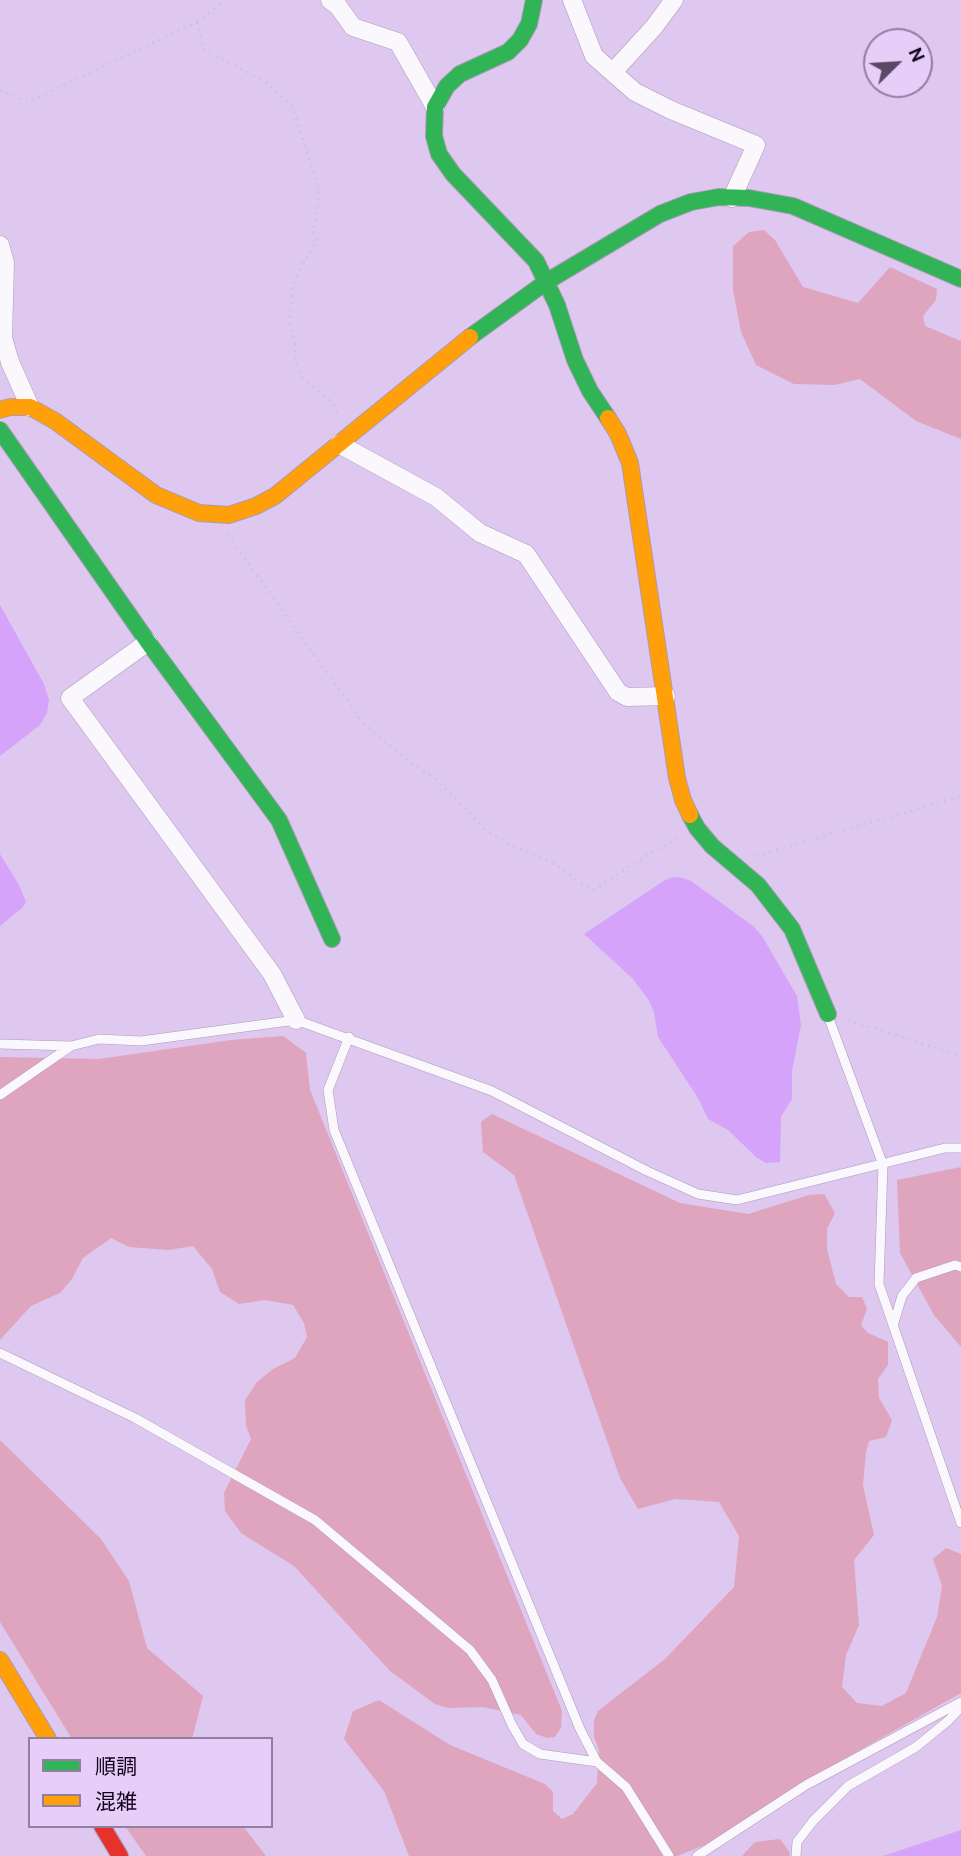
<!DOCTYPE html>
<meta charset="utf-8">
<style>
body{margin:0}
#map{position:relative;width:961px;height:1856px;overflow:hidden;background:#dec8ef;font-family:Overpass,"Noto Sans JP",sans-serif}
canvas{display:block}
.legend{position:absolute;left:28px;top:1737px;width:245px;height:91px;box-sizing:border-box;background:#e6cef8;border:2px solid #927ea0;margin:0;padding:9px 12px;list-style:none;font-size:21px;color:#13051d}
.legend li{display:flex;align-items:center;gap:14px;height:35px}
.legend b{width:35px;border:2px solid #927ea0}
.north{position:absolute;left:863px;top:28px;width:70px;height:70px;box-sizing:border-box;background:#e6cef8;border:2px solid #927ea0;border-radius:50%;rotate:66deg;font-size:19px;font-weight:700;line-height:28px;text-align:center;color:#13051d}
.north::after{content:'';display:block;margin:auto;width:24px;height:32px;background:#5a4966;clip-path:polygon(50% 0,100% 100%,50% 72%,0 100%)}
</style>
<div id="map">
<canvas width="961" height="1856"></canvas>
<ul class="legend">
<li><b style="height:9px;background:#30b455"></b>順調</li>
<li><b style="height:9px;background:#ff9f0a"></b>混雑</li>
</ul>
<div class="north">N</div>
</div>
<script>
const ctx = document.querySelector('canvas').getContext('2d');
ctx.lineJoin = 'round';
function paint(path, color) {
  ctx.fillStyle = color;
  ctx.fill(path, 'evenodd');
}
function shape(rows) {
  const path = new Path2D();
  for (const r of rows) {
    path.moveTo(r[0], r[1]);
    for (let i = 2; i < r.length; i += 2) path.lineTo(r[i], r[i + 1]);
  }
  return path;
}
function strokePath(path, color, width, dash) {
  ctx.strokeStyle = color;
  ctx.lineWidth = width;
  ctx.lineCap = dash ? 'butt' : 'round';
  ctx.setLineDash(dash || []);
  ctx.stroke(path);
}
const green = shape([
 [764,230,775,240,803,287,858,303,890,267,937,289,936,300,923,316,925,326,961,341,961,439,916,421,860,379,834,385,794,384,756,365,741,332,733,290,733,246,749,232],
 [283,1036,306,1053,310,1090,562,1711,561,1728,555,1737,547,1738,536,1734,521,1715,483,1707,448,1708,435,1704,390,1671,294,1566,241,1533,225,1511,224,1493,251,1439,246,1426,245,1400,257,1382,273,1369,295,1358,307,1337,304,1323,293,1305,265,1300,239,1304,220,1292,212,1269,193,1246,168,1250,129,1247,111,1238,83,1258,72,1279,60,1293,31,1306,0,1340,0,1057,99,1059,231,1040],
 [492,1114,680,1203,748,1214,809,1195,824,1194,835,1213,827,1229,827,1249,836,1284,849,1297,862,1297,867,1309,861,1325,868,1333,888,1342,888,1365,878,1379,879,1398,892,1420,886,1437,869,1441,866,1452,863,1485,874,1535,854,1560,859,1625,846,1655,842,1687,857,1703,882,1706,906,1693,937,1617,942,1586,933,1559,946,1548,961,1554,961,1693,805,1781,705,1845,677,1856,409,1856,384,1791,344,1739,353,1711,379,1700,450,1745,545,1784,553,1792,553,1811,562,1819,573,1814,597,1783,599,1750,594,1737,594,1720,598,1711,665,1659,734,1587,739,1536,719,1502,675,1499,638,1509,620,1478,514,1175,483,1152,481,1122],
 [961,1167,961,1347,934,1315,900,1253,897,1180],
 [0,1440,101,1539,129,1581,147,1648,203,1696,192,1739,72,1739,0,1622],
 [125,1826,243,1826,266,1856,146,1856],
 [780,1839,789,1851,790,1856,742,1856,755,1842]
]);
const water = shape([
 [0,605,44,684,49,700,47,713,40,725,0,756],
 [0,854,19,885,26,902,22,908,0,926],
 [673,877,683,878,691,881,753,926,762,936,797,996,801,1025,792,1071,792,1099,781,1117,780,1162,766,1163,757,1158,728,1130,708,1119,698,1098,658,1037,654,1012,648,999,632,978,584,934,665,880],
 [961,1830,961,1856,883,1856]
]);
const path = shape([
 [197,22,204,50,266,82,292,105,319,189,317,214,312,233,317,240,300,269,294,283,289,320,295,345,295,360,301,377,333,403,339,417],
 [0,90,28,102,197,22,225,0],
 [228,535,364,724,402,756,435,779,464,807,483,828,512,846,540,857,562,868,576,880,594,890,655,850,679,838],
 [756,856,961,796],
 [848,1020,961,1056]
]);
const lane = shape([
 [828,1016,883,1165,879,1284,961,1523],
 [349,1037,328,1090,334,1130,580,1729,597,1762,626,1787,669,1856],
 [0,1044,71,1046,99,1039,141,1041,296,1020,492,1091,647,1171,698,1194,737,1200,945,1148,961,1148],
 [0,1095,71,1046],
 [893,1326,902,1296,916,1278,955,1265,961,1267],
 [0,1353,135,1418,315,1520,470,1650,492,1680,512,1725,523,1744,540,1754,597,1762],
 [697,1856,806,1785,961,1702],
 [796,1856,797,1842,813,1821,848,1786,916,1747,949,1720,961,1707]
]);
const street = shape([
 [330,0,338,6,353,27,398,42,435,107],
 [572,0,594,56,635,92,671,110,756,145,732,198],
 [613,72,654,27,674,0],
 [0,245,5,263,3,338,10,362,30,407],
 [339,444,436,497,480,533,526,554,618,692,627,697,666,696],
 [148,642,70,698,272,974,296,1020]
]);
const fast = shape([
 [534,0,529,24,520,40,508,52,460,74,447,86,435,107,434,136,439,154,453,174,536,261,557,305,575,360,590,391,608,418],
 [470,337,546,282,660,214,691,202,719,197,749,198,793,206,961,279],
 [0,430,148,642,279,820,332,939],
 [690,815,697,828,712,846,758,885,792,929,828,1014]
]);
const slow = shape([
 [0,410,10,407,30,407,55,421,156,495,199,513,229,515,256,506,275,496,470,337],
 [608,418,618,434,630,463,677,778,683,800,690,815],
 [0,1660,48,1739]
]);
const jam = shape([
 [102,1826,120,1856]
]);
paint(green, '#dfa4be');
paint(water, '#d6a3fa');
strokePath(lane, '#ab9ab8', 10);
strokePath(street, '#ab9ab8', 19);
strokePath(fast, '#ab9ab8', 18);
strokePath(slow, '#ab9ab8', 18);
strokePath(jam, '#ab9ab8', 18);
strokePath(path, '#cdc6d2', 2.5, [2, 5]);
strokePath(lane, '#faf7fd', 9);
strokePath(street, '#faf7fd', 18);
strokePath(fast, '#30b455', 16);
strokePath(slow, '#ff9f0a', 16);
strokePath(jam, '#e5322d', 16);
</script>
